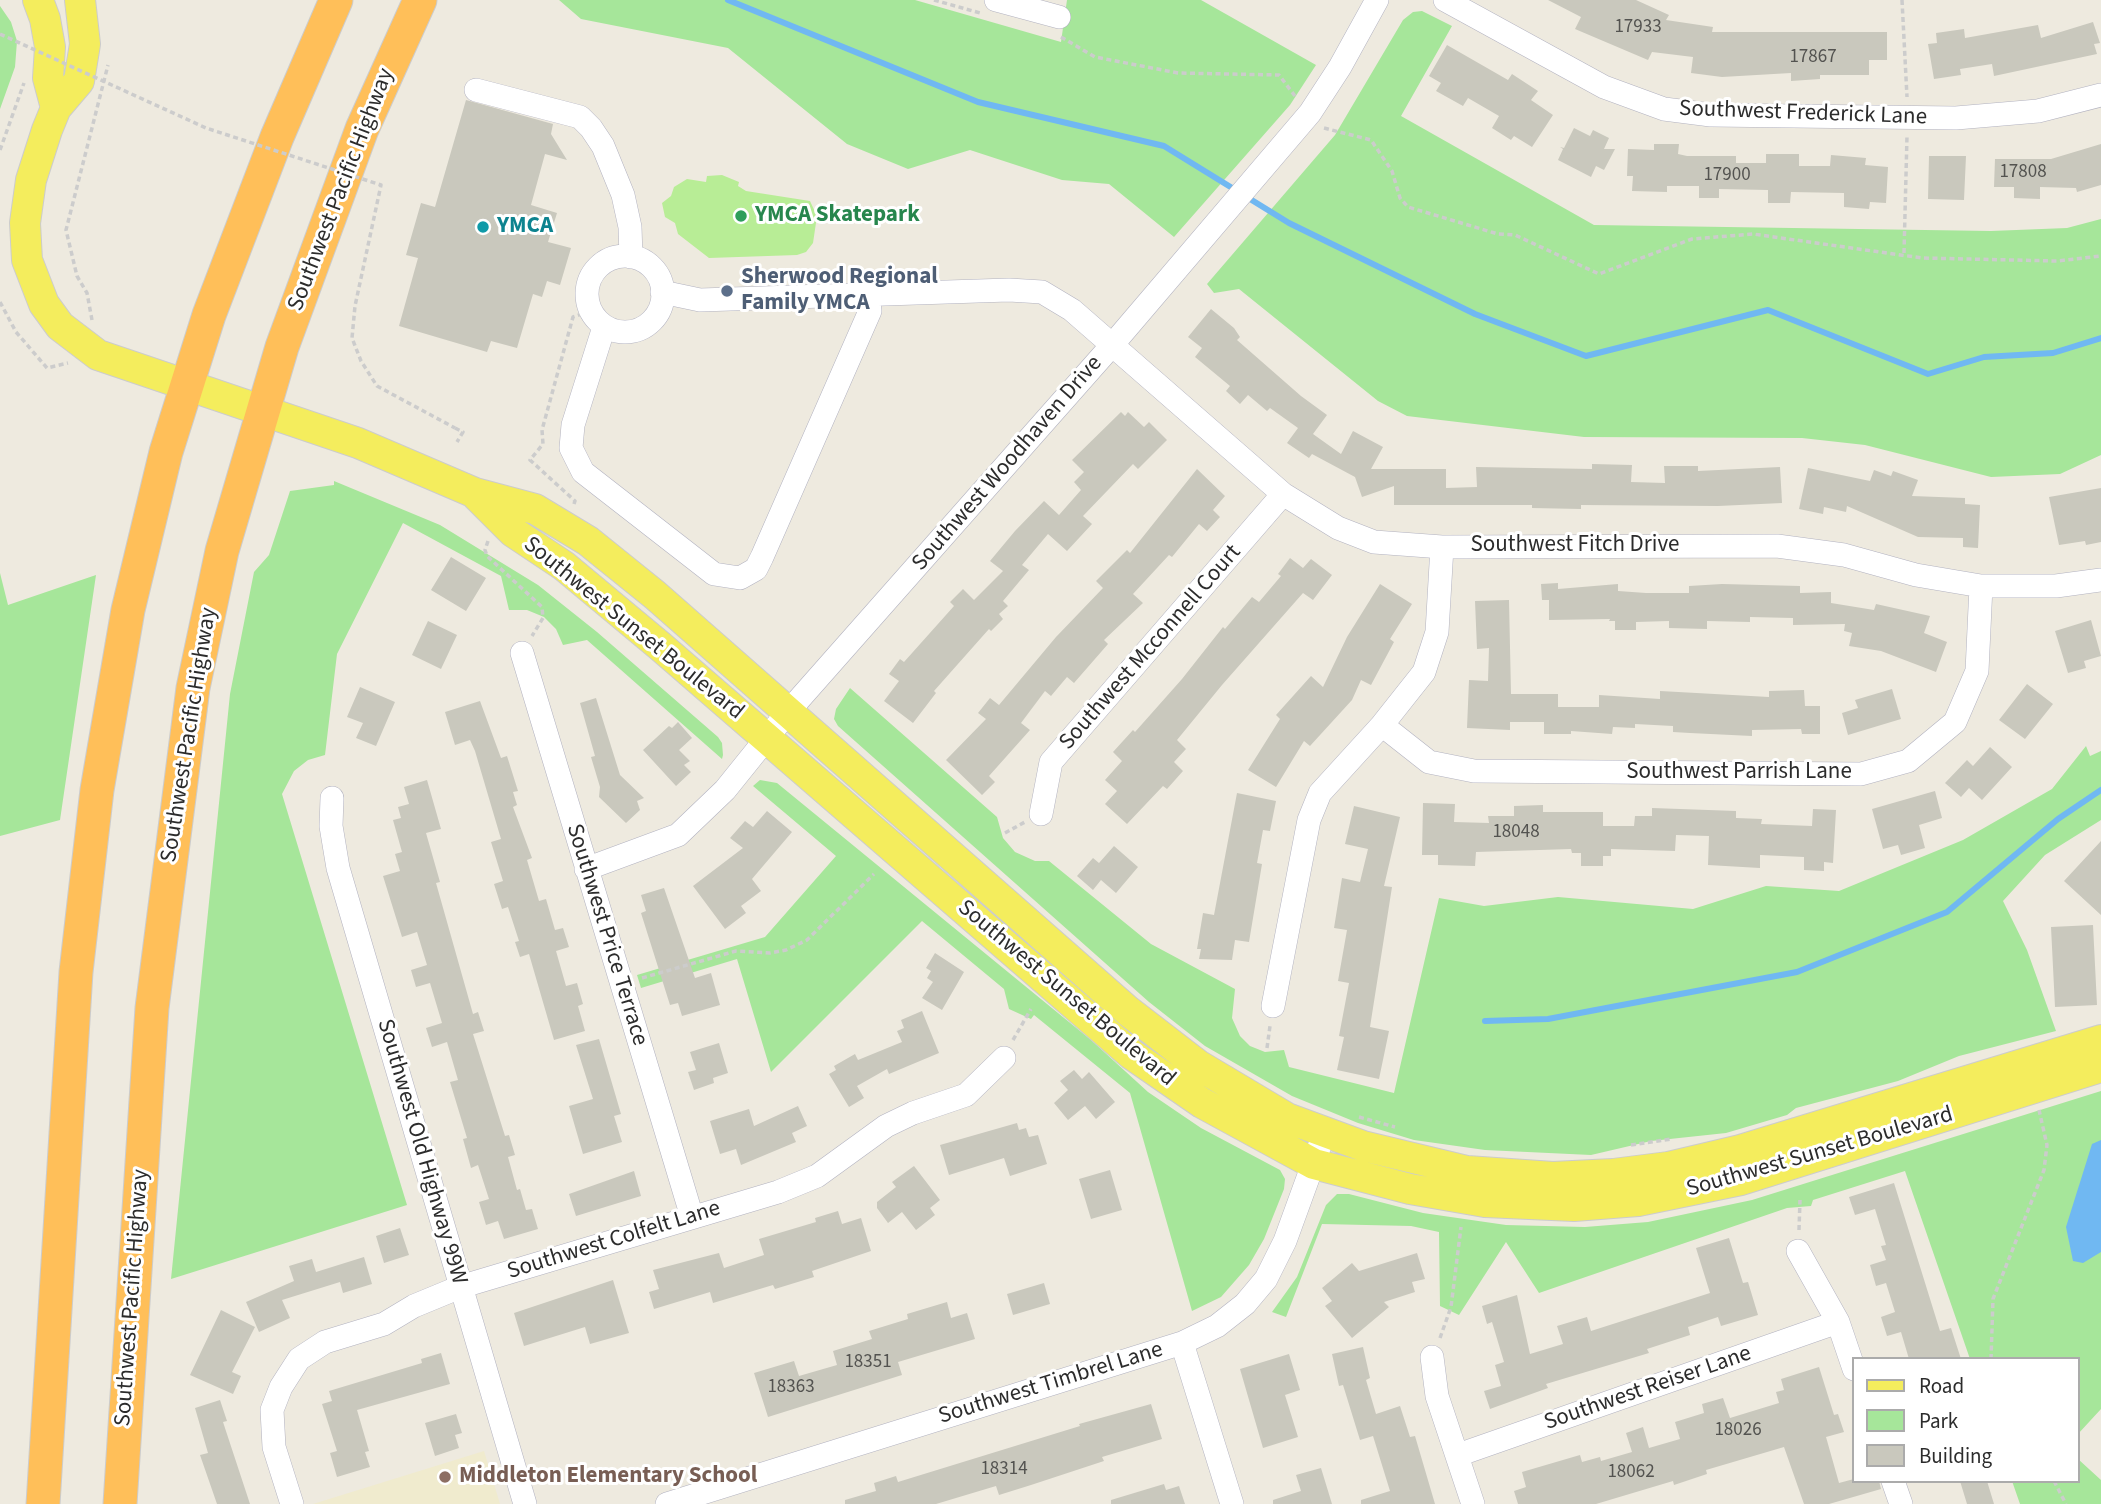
<!DOCTYPE html>
<style>
body{margin:0}
#map{position:relative;width:2101px;height:1504px;overflow:hidden;background:#eeeadf;font-family:"Source Sans 3",sans-serif}
canvas{display:block}
.legend{position:absolute;left:1852px;top:1357px;width:228px;height:126px;box-sizing:border-box;background:#fff;border:2px solid #ababab;margin:0;padding:9px 12px;list-style:none;font-size:21px;color:#2c2c2c}
.legend li{display:flex;align-items:center;gap:14px;height:35px}
.legend b{width:35px;border:2px solid #ababab}
</style>
<div id="map">
<canvas width="2101" height="1504"></canvas>
<ul class="legend">
<li><b style="height:9px;background:#f4ed5d"></b>Road</li>
<li><b style="height:19px;background:#a6e69a"></b>Park</li>
<li><b style="height:19px;background:#c9c8bd"></b>Building</li>
</ul>
</div>
<script>
const ctx = document.querySelector('canvas').getContext('2d');
ctx.lineJoin = 'round';
function paint(path, color) {
  ctx.fillStyle = color;
  ctx.fill(path, 'evenodd');
}
function shape(rows) {
  const path = new Path2D();
  for (const r of rows) {
    if (r.length === 3) {
      path.moveTo(r[0] + r[2], r[1]);
      path.arc(r[0], r[1], r[2], 0, 2 * Math.PI);
      continue;
    }
    path.moveTo(r[0], r[1]);
    for (let i = 2; i < r.length; i += 2) path.lineTo(r[i], r[i + 1]);
  }
  return path;
}
function strokePath(path, color, width, dash) {
  ctx.strokeStyle = color;
  ctx.lineWidth = width;
  ctx.lineCap = dash ? 'butt' : 'round';
  ctx.setLineDash(dash || []);
  ctx.stroke(path);
}
function drawText(font, color, halo, rows, align = 'center') {
  ctx.font = font + ' "Source Sans 3",sans-serif';
  ctx.lineWidth = 6;
  ctx.setLineDash([]);
  ctx.textBaseline = 'middle';
  ctx.strokeStyle = halo;
  ctx.fillStyle = color;
  for (const [text, x, y, turn = 0] of rows) {
    ctx.save();
    ctx.translate(x, y);
    ctx.rotate((+turn || 0) * Math.PI / 180);
    ctx.textAlign = isNaN(turn) ? turn : align;
    if (halo) ctx.strokeText(text, 0, 0);
    ctx.fillText(text, 0, 0);
    ctx.restore();
  }
}
const education = shape([
 [484,1451,500,1504,313,1504]
]);
const green = shape([
 [559,0,915,0,1061,42,1067,0,1201,0,1316,65,1290,105,1174,237,1109,184,1062,180,970,150,908,169,847,144,728,48,581,19],
 [0,6,11,22,17,41,15,67,0,109],
 [1422,11,1452,26,1401,116,1594,225,1991,231,2067,228,2101,219,2101,455,2060,474,1991,477,1865,445,1802,438,1584,437,1407,416,1378,401,1239,289,1214,293,1207,284,1335,135,1403,20,1413,12],
 [334,481,440,525,538,585,597,632,718,737,722,743,723,755,722,759,587,640,563,645,556,629,544,617,527,610,509,610,501,576,403,523,337,654,325,755,308,760,294,771,282,794,407,1205,171,1279,230,694,254,572,269,555,290,491,334,485],
 [0,573,8,605,96,575,60,820,0,836],
 [850,688,997,817,1003,838,1015,852,1035,861,1049,861,1151,944,1235,989,1232,1018,1240,1036,1250,1046,1265,1052,1284,1050,1289,1067,1394,1093,1439,898,1484,906,1558,897,1693,909,1766,886,1839,891,1963,840,2052,789,2086,746,2090,756,2101,751,2101,820,2045,855,2003,901,2027,950,2056,1031,1959,1056,1898,1081,1796,1108,1787,1115,1726,1133,1651,1141,1591,1155,1485,1150,1414,1140,1358,1123,1292,1096,1205,1046,1149,1002,838,726,834,719,836,709],
 [760,780,777,783,1091,1040,1148,1092,1201,1128,1280,1170,1285,1179,1284,1189,1264,1239,1249,1265,1221,1297,1192,1311,1130,1093,1034,1015,1031,1019,1009,1009,1004,989,922,921,771,1072,737,959,641,988,637,975,765,937,836,856,753,786],
 [2101,1091,2101,1409,2078,1434,2078,1359,1970,1359,1905,1171,1813,1200,1811,1206,1787,1208,1539,1293,1506,1242,1459,1315,1440,1306,1439,1232,1411,1226,1322,1224,1286,1317,1272,1312,1297,1277,1326,1205,1337,1194,1349,1194,1423,1213,1506,1225,1585,1227,1648,1222,1752,1200],
 [2078,1459,2101,1480,2101,1504,2020,1504,2012,1481,2078,1481]
]);
const pitch = shape([
 [722,175,739,182,738,186,746,191,810,201,817,216,813,243,806,252,797,255,709,258,678,234,675,223,665,217,662,203,671,196,674,187,687,179,706,182,707,176]
]);
const water = shape([
 [2101,1140,2101,1252,2083,1263,2073,1261,2066,1227,2092,1144]
]);
const stream = shape([
 [728,0,978,102,1164,146,1289,223,1475,314,1586,356,1768,310,1928,374,1984,357,2053,353,2101,338],
 [1485,1021,1548,1019,1797,972,1947,912,2058,819,2101,790]
]);
const building = shape([
 [1548,0,1636,0,1669,15,1666,20,1713,27,1712,32,1887,32,1887,60,1869,60,1869,75,1820,75,1820,79,1791,81,1791,73,1722,77,1691,73,1693,57,1652,52,1648,60,1575,29,1581,17],
 [2093,22,2100,43,2094,44,2097,54,1994,76,1992,64,1960,69,1961,75,1934,79,1928,44,1937,43,1936,33,1964,29,1965,38,2038,25,2041,38],
 [1447,45,1508,80,1512,74,1538,91,1531,100,1553,115,1532,147,1514,136,1511,140,1492,128,1499,116,1468,98,1463,106,1436,91,1441,83,1429,76],
 [466,100,553,124,551,134,567,160,545,154,531,205,557,213,548,242,571,248,560,285,547,281,542,297,533,294,517,348,491,341,487,352,399,326,418,258,406,255,421,203,435,207],
 [1574,128,1590,136,1593,130,1609,138,1604,149,1615,149,1604,170,1596,166,1591,177,1558,160,1563,149,1560,147,1564,148],
 [1654,144,1679,144,1678,154,1687,156,1736,156,1736,163,1766,163,1766,154,1799,154,1799,166,1830,166,1831,155,1866,158,1865,165,1888,167,1886,203,1870,202,1869,209,1844,207,1844,193,1791,192,1790,203,1768,203,1768,190,1719,189,1719,198,1699,198,1699,186,1667,186,1667,192,1632,191,1633,176,1627,176,1628,149,1654,150],
 [2101,144,2101,185,2077,192,2076,188,2040,187,2040,199,2014,198,2014,187,1994,187,1995,159,2051,159],
 [1929,156,1966,156,1964,200,1928,199],
 [1211,309,1234,328,1240,337,1237,340,1301,396,1327,415,1313,434,1341,454,1353,431,1383,447,1371,469,1446,469,1446,488,1477,487,1476,467,1592,469,1592,464,1632,465,1631,482,1665,483,1664,466,1698,466,1698,471,1780,467,1782,503,1718,506,1581,505,1581,509,1532,508,1532,505,1394,505,1394,486,1362,497,1355,477,1312,454,1309,458,1287,443,1298,428,1270,408,1267,411,1248,395,1240,404,1226,391,1230,386,1195,357,1202,348,1188,337],
 [1121,412,1125,416,1128,412,1144,427,1149,422,1167,440,1138,469,1133,464,1083,516,1092,524,1067,551,1048,534,1022,565,1029,570,1003,601,1008,606,999,614,1003,619,991,631,989,629,934,691,936,693,913,723,884,701,899,681,889,674,900,659,904,662,954,606,950,602,963,589,974,600,1003,571,990,561,1015,531,1044,501,1059,515,1081,490,1074,482,1084,472,1072,460],
 [1808,468,1870,481,1874,470,1891,476,1893,471,1918,480,1912,496,1965,498,1965,504,1980,505,1978,548,1963,547,1963,538,1918,537,1847,506,1846,512,1824,507,1823,514,1799,509],
 [1197,469,1225,496,1213,510,1220,517,1207,531,1199,524,1172,557,1169,555,1133,594,1143,603,1104,640,1108,644,1074,683,1067,677,1051,696,1045,691,1021,723,1030,730,989,776,995,782,982,795,946,760,986,719,978,713,990,698,999,705,1056,637,1103,588,1096,581,1127,550,1130,553],
 [2101,488,2101,542,2086,545,2085,541,2059,545,2049,497],
 [451,557,486,578,466,611,431,590],
 [1290,558,1303,568,1311,559,1332,575,1313,600,1303,593,1222,685,1177,740,1186,749,1174,762,1183,771,1167,789,1163,786,1127,824,1105,804,1117,791,1105,780,1122,761,1113,752,1133,730,1135,732,1182,679,1223,627,1225,629,1252,597,1259,602,1281,576,1278,574],
 [1558,583,1558,589,1618,584,1618,591,1646,593,1689,593,1689,586,1722,584,1800,586,1800,593,1831,592,1831,603,1874,610,1876,604,1930,616,1924,633,1947,642,1936,672,1881,651,1849,646,1852,633,1844,631,1845,624,1793,625,1793,618,1750,617,1750,622,1707,621,1707,629,1669,628,1669,621,1636,622,1636,630,1615,630,1615,621,1609,621,1610,619,1549,620,1549,600,1542,600,1541,584],
 [1380,584,1412,604,1390,639,1394,642,1371,685,1361,680,1352,700,1310,746,1304,741,1276,787,1248,770,1280,719,1276,715,1311,676,1323,687,1347,637],
 [1509,600,1511,694,1558,694,1558,707,1599,707,1599,695,1660,699,1660,691,1769,697,1769,691,1804,690,1805,706,1820,706,1820,734,1802,734,1801,729,1752,730,1752,736,1690,733,1673,732,1673,726,1635,724,1635,728,1613,727,1612,734,1571,731,1571,734,1544,734,1544,722,1510,722,1510,730,1467,728,1469,680,1488,681,1489,648,1477,649,1475,601],
 [2091,620,2101,656,2084,661,2086,668,2068,673,2055,631],
 [428,621,457,635,441,669,412,655],
 [2027,684,2053,704,2025,739,1999,720],
 [360,687,395,702,376,746,356,738,363,723,347,717],
 [1892,689,1901,719,1848,735,1842,713,1858,708,1855,700],
 [596,698,620,775,644,798,637,801,640,810,626,823,599,797,600,787,591,757,595,756,580,703],
 [480,701,501,758,507,756,518,791,513,792,517,805,513,807,532,858,527,860,539,901,546,899,555,930,563,928,569,947,556,951,566,986,577,983,583,1004,578,1006,585,1031,554,1040,529,954,520,957,515,942,519,941,508,907,502,909,494,884,503,881,491,842,501,839,475,751,470,740,455,745,445,712],
 [678,722,692,738,679,750,690,761,684,765,691,772,676,786,643,750,669,726,672,728],
 [1990,747,2012,767,1982,800,1969,788,1961,797,1945,783,1967,760,1973,766],
 [427,780,441,829,426,833,440,882,436,883,473,1014,478,1012,484,1031,473,1034,505,1136,509,1135,515,1155,508,1157,517,1190,520,1189,526,1210,532,1209,538,1229,504,1239,498,1221,486,1225,479,1202,489,1199,478,1165,471,1168,463,1139,467,1138,450,1082,458,1080,447,1042,432,1047,426,1028,442,1023,430,983,416,987,411,970,427,965,417,932,402,937,383,876,400,871,395,854,402,852,393,820,401,818,398,807,409,804,404,787],
 [1935,791,1942,818,1919,825,1925,848,1901,855,1898,845,1883,849,1872,809],
 [1237,793,1276,801,1270,831,1263,830,1257,863,1262,864,1249,942,1235,940,1232,960,1199,959,1201,949,1197,949,1203,913,1214,915],
 [1423,803,1455,804,1454,822,1489,823,1488,816,1514,816,1514,806,1543,805,1543,812,1603,812,1603,826,1634,826,1635,816,1652,816,1652,808,1736,811,1736,818,1762,819,1761,824,1812,826,1813,809,1836,810,1833,863,1824,862,1824,871,1804,870,1804,857,1760,855,1760,868,1708,865,1709,836,1676,835,1675,851,1611,849,1611,856,1603,856,1603,866,1581,866,1581,853,1572,853,1571,849,1476,852,1475,866,1438,865,1438,855,1422,855],
 [1354,806,1400,817,1384,886,1392,887,1370,1027,1389,1031,1379,1079,1337,1070,1344,1037,1339,1036,1349,983,1338,981,1347,930,1334,928,1342,878,1360,882,1368,849,1345,844],
 [767,811,792,832,752,879,761,891,741,906,746,913,725,929,693,886,743,848,730,838,745,821,753,827],
 [2101,841,2101,915,2064,881],
 [1114,846,1138,867,1116,893,1101,880,1093,890,1077,876,1093,858,1099,863],
 [664,888,695,978,711,973,720,1005,682,1016,678,1003,670,1005,641,913,646,911,641,895],
 [2093,925,2097,1005,2055,1007,2051,927],
 [935,953,964,972,942,1010,922,998,933,982,927,978,931,971,926,968],
 [922,1011,939,1053,889,1074,887,1069,857,1086,864,1098,849,1107,829,1074,836,1070,834,1066,855,1054,858,1060,902,1042,897,1031,904,1028,901,1020],
 [599,1039,621,1114,614,1116,622,1142,583,1154,569,1106,593,1099,576,1045],
 [719,1043,728,1073,713,1078,714,1083,694,1090,688,1072,696,1070,690,1052],
 [1074,1070,1082,1079,1089,1072,1115,1102,1096,1119,1085,1106,1068,1120,1054,1103,1068,1090,1060,1081],
 [798,1106,807,1126,792,1133,796,1142,741,1165,736,1149,720,1154,710,1121,749,1109,754,1126],
 [1017,1123,1019,1130,1026,1128,1029,1137,1038,1135,1047,1164,1010,1176,1004,1158,949,1175,940,1145],
 [914,1166,940,1200,930,1208,935,1215,916,1230,902,1212,888,1223,877,1208,877,1202,896,1187,892,1182],
 [1110,1170,1122,1210,1091,1219,1079,1179],
 [634,1171,641,1196,576,1216,569,1194],
 [1894,1183,1940,1331,1951,1328,1961,1359,1909,1359,1901,1332,1887,1336,1881,1317,1895,1312,1886,1283,1876,1286,1870,1265,1886,1260,1881,1246,1886,1245,1875,1209,1855,1215,1849,1197],
 [838,1211,842,1224,861,1218,871,1251,812,1271,814,1277,775,1289,773,1285,713,1303,710,1292,654,1309,649,1292,659,1289,653,1270,719,1253,724,1268,764,1255,759,1239,816,1222,815,1218],
 [400,1228,409,1255,384,1263,376,1236],
 [1729,1238,1743,1283,1748,1282,1758,1315,1721,1326,1718,1317,1688,1327,1690,1335,1647,1349,1649,1353,1546,1384,1548,1388,1490,1409,1484,1391,1501,1386,1495,1365,1504,1362,1492,1322,1487,1324,1482,1306,1517,1295,1530,1354,1563,1344,1557,1326,1587,1317,1591,1331,1710,1293,1696,1248],
 [1417,1253,1425,1279,1412,1282,1415,1292,1384,1302,1389,1307,1352,1338,1325,1306,1332,1301,1322,1288,1352,1263,1359,1271],
 [364,1257,372,1284,343,1293,340,1282,282,1300,290,1318,259,1332,246,1302,294,1281,289,1266,312,1259,316,1272],
 [613,1280,629,1333,590,1344,585,1327,524,1346,514,1313],
 [1044,1283,1050,1304,1013,1315,1007,1294],
 [947,1302,951,1318,967,1313,975,1339,898,1362,902,1375,768,1417,754,1373,794,1361,799,1376,837,1365,833,1351,872,1339,869,1331,908,1319,907,1314],
 [221,1310,255,1327,232,1372,241,1376,233,1394,190,1375],
 [1363,1347,1370,1378,1366,1380,1376,1414,1400,1406,1410,1437,1415,1436,1435,1504,1361,1504,1361,1500,1390,1491,1373,1436,1360,1440,1343,1385,1339,1386,1332,1354],
 [441,1353,450,1384,357,1410,369,1451,365,1452,370,1467,337,1477,330,1453,337,1451,322,1404,332,1401,329,1391,422,1363,421,1359],
 [1289,1354,1300,1390,1285,1395,1298,1437,1263,1448,1240,1369],
 [1819,1367,1834,1415,1838,1414,1844,1432,1826,1437,1839,1483,1854,1479,1854,1481,1879,1481,1881,1489,1829,1504,1804,1504,1784,1447,1706,1470,1707,1474,1674,1485,1673,1481,1596,1504,1518,1504,1514,1491,1526,1487,1522,1472,1580,1455,1582,1462,1600,1457,1601,1461,1632,1452,1626,1433,1643,1427,1649,1448,1680,1439,1675,1422,1704,1413,1702,1404,1723,1398,1730,1418,1779,1403,1776,1392,1784,1390,1781,1379],
 [220,1400,227,1421,223,1422,250,1504,217,1504,200,1455,208,1453,195,1408],
 [1151,1404,1162,1439,1102,1457,1104,1461,1031,1485,999,1495,996,1486,936,1504,845,1504,845,1500,876,1491,874,1483,896,1476,898,1482,1080,1426,1079,1424],
 [456,1414,462,1433,455,1435,459,1448,435,1456,425,1423],
 [1321,1468,1332,1504,1273,1504,1273,1500,1301,1491,1296,1475],
 [1960,1481,1987,1481,1994,1504,1967,1504],
 [1164,1484,1166,1490,1179,1486,1185,1504,1111,1504,1111,1500]
]);
const path = shape([
 [934,0,980,13],
 [1902,0,1907,97],
 [1061,37,1095,57,1178,73,1279,75,1295,96],
 [1324,128,1371,140,1392,171,1400,198,1408,207,1498,234,1515,235,1599,274,1692,239,1753,234,1922,258,2057,261,2101,256],
 [0,150,24,83],
 [1904,253,1907,136],
 [0,302,16,332,47,368,68,363],
 [92,320,87,293,77,276,66,230,108,65],
 [455,428,463,432,457,442],
 [574,504,575,501,530,460,543,444,542,430,573,317,590,311],
 [488,541,485,550,487,556,542,607,543,618,532,636],
 [1005,833,1025,822],
 [642,978,736,951,770,953,786,950,807,940,874,874],
 [1013,1040,1031,1009],
 [1267,1048,1270,1026],
 [1359,1117,1395,1127],
 [1631,1145,1672,1139],
 [1799,1230,1800,1200],
 [1440,1338,1451,1307,1461,1227],
 [1991,1359,1993,1299,2044,1170,2047,1145,2039,1110],
 [2054,1481,2066,1504]
]);
const minor = shape([
 [996,0,1059,17],
 [1445,0,1604,87,1664,109,1711,115,1956,118,2038,111,2101,95],
 [476,90,580,117,591,128,603,146,623,195,630,227,631,257],
 [625,294,38],
 [662,292,700,300,1009,290,1042,292,1072,310,1283,494,1338,528,1374,542,1442,547,1777,546,1844,555,1916,575,1981,586,2056,586,2101,580],
 [604,327,573,425,571,448,583,472,714,574,740,578,756,569,762,557,870,311,868,294],
 [522,653,692,1217],
 [1382,725,1429,762,1474,771,1861,774,1908,761,1955,722,1977,671,1981,586],
 [332,798,331,826,338,868,525,1504],
 [1041,814,1051,762,1283,494],
 [586,869,678,835,725,790,787,713,1113,344,1310,113,1340,67,1377,0],
 [1273,1006,1309,820,1320,793,1382,725,1424,672,1437,632,1442,547],
 [1798,1251,1838,1322,1854,1369],
 [1182,1343,1232,1504],
 [1432,1357,1437,1396,1473,1504],
 [1458,1455,1838,1322],
 [1893,1481,1901,1504],
 [292,1504,274,1447,272,1410,281,1387,299,1359,325,1342,384,1324,414,1306,460,1287,778,1192,817,1176,886,1126,913,1113,966,1095,1004,1058],
 [667,1504,1182,1343,1217,1326,1245,1304,1266,1279,1285,1241,1324,1134]
]);
const major = shape([
 [38,0,45,19,50,47,48,78,56,108],
 [80,0,85,44,79,81,56,108,47,130,31,180,25,223,27,260,44,304,60,326,98,355,358,443,475,493,535,509,588,541,655,595,1128,1011,1198,1065,1287,1118,1363,1146,1467,1171,1553,1177,1613,1174,1668,1167,1740,1150,2101,1040],
 [477,496,513,532,564,566,660,646,1131,1054,1202,1103,1314,1164,1410,1189,1485,1202,1574,1206,1638,1201,1741,1180,2101,1067]
]);
const highway = shape([
 [43,1504,76,972,97,790,128,610,166,452,209,315,277,137,336,0],
 [120,1504,152,1008,193,688,222,551,282,347,362,129,420,0]
]);
const pathBridge = shape([
 [0,34,206,128,381,185,355,306,352,338,361,361,377,386,455,428]
]);
const markers = [
 [741,216,7,"#2e9e5b"],
 [483,227,7,"#0f9aa8"],
 [727,291,7,"#5c6f8a"],
 [445,1477,7,"#8d6e63"]
];
const numberNames = [
 ["17933",1638,28],
 ["17867",1813,58],
 ["17808",2023,173],
 ["17900",1727,176],
 ["18048",1516,833],
 ["18351",868,1363],
 ["18363",791,1388],
 ["18026",1738,1431],
 ["18314",1004,1470],
 ["18062",1631,1473]
];
const streetNames = [
 ["Southwest Frederick Lane",1803,114,2],
 ["Southwest Pacific Highway",342,190,-69],
 ["Southwest Woodhaven Drive",1008,464,-49],
 ["Southwest Fitch Drive",1575,546],
 ["Southwest Sunset Boulevard",633,629,39],
 ["Southwest Mcconnell Court",1151,648,-49],
 ["Southwest Pacific Highway",190,735,-81],
 ["Southwest Parrish Lane",1739,773],
 ["Southwest Price Terrace",606,935,73],
 ["Southwest Sunset Boulevard",1066,994,40],
 ["Southwest Old Highway 99W",421,1152,74],
 ["Southwest Sunset Boulevard",1820,1153,-16],
 ["Southwest Colfelt Lane",614,1241,-17],
 ["Southwest Pacific Highway",133,1298,-86],
 ["Southwest Timbrel Lane",1051,1384,-17],
 ["Southwest Reiser Lane",1648,1389,-19]
];
const leisureNames = [
 ["YMCA Skatepark",755,216]
];
const cultureNames = [
 ["YMCA",497,227]
];
const serviceNames = [
 ["Sherwood Regional",741,278],
 ["Family YMCA",741,304]
];
const educationNames = [
 ["Middleton Elementary School",459,1477]
];
paint(education, '#f0ebce');
paint(green, '#a6e69a');
paint(pitch, '#b8ed96');
paint(water, '#70b8f2');
strokePath(stream, '#70b8f2', 6);
paint(building, '#c9c8bd');
strokePath(minor, '#b2b2c0', 24);
strokePath(major, '#ccc', 32);
strokePath(highway, '#ccc', 35);
strokePath(path, '#ccc', 3.5, [5, 3.5]);
strokePath(minor, '#fff', 23);
strokePath(major, '#f4ed5d', 30);
strokePath(highway, '#ffbf59', 33);
strokePath(pathBridge, '#ccc', 3.5, [5, 3.5]);
for (const [x, y, r, color] of markers) {
  const dot = new Path2D();
  dot.arc(x, y, r, 0, 2 * Math.PI);
  ctx.fillStyle = color;
  ctx.fill(dot);
  strokePath(dot, '#fff', 2.5);
}
drawText('19px', '#535350', null, numberNames);
drawText('23px', '#2c2c2c', '#fff', streetNames);
drawText('bold 23px', '#27864d', '#fff', leisureNames, 'left');
drawText('bold 23px', '#0d838f', '#fff', cultureNames, 'left');
drawText('bold 23px', '#4e5e75', '#fff', serviceNames, 'left');
drawText('bold 23px', '#785e54', '#fff', educationNames, 'left');
</script>
